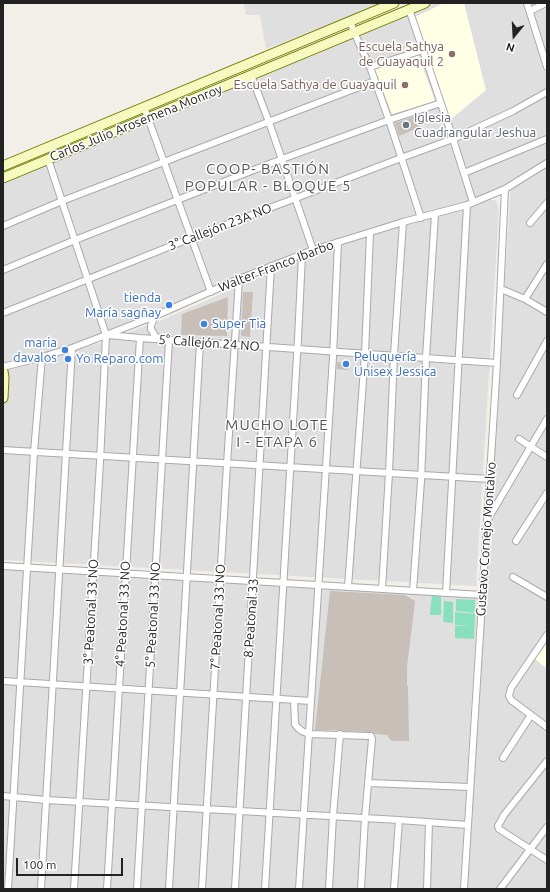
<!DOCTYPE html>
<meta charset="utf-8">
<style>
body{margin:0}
#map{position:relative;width:550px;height:892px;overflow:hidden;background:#f2efe9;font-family:Ubuntu,sans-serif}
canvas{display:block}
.frame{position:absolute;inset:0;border:4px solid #222;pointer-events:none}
.north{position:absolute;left:494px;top:16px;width:40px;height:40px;-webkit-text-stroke:3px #fff;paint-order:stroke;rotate:198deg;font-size:11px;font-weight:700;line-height:16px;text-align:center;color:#222}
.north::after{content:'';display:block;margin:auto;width:14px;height:18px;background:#222;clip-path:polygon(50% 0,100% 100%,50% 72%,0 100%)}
.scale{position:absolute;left:16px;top:858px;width:107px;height:18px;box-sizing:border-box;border:2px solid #222;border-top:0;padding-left:5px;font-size:12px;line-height:14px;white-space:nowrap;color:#222;-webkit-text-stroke:3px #fff;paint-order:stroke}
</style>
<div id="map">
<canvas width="550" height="892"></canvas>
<div class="frame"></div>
<div class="north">N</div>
<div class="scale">100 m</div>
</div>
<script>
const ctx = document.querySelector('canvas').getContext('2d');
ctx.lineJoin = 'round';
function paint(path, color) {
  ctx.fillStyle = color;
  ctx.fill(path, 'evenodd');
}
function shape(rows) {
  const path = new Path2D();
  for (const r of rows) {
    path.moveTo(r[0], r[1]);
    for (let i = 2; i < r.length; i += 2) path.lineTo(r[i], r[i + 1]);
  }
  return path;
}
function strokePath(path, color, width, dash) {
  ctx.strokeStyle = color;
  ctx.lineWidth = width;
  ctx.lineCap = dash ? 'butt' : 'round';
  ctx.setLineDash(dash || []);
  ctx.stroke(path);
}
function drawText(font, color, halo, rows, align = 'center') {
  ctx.font = font + ' Ubuntu,sans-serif';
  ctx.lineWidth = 3;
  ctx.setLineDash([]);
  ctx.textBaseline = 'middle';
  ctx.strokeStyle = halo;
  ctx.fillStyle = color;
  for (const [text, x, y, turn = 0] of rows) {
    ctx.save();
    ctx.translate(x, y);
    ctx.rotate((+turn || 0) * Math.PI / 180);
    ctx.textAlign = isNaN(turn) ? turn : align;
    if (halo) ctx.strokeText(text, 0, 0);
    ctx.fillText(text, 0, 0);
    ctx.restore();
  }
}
const residential = shape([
 [243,3,383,3,266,49,260,15,246,15],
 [411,3,547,3,547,889,466,889,511,183,469,201,328,241,174,312,80,347,3,367,3,176],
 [488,200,496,200,499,210,476,586,3,560,3,370,100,343,164,319,324,249],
 [3,569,478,598,460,889,3,889]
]);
const education = shape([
 [444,3,464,3,486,90,450,120,415,17],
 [418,54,435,101,392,114,375,69],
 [547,639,547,669,534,658]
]);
const pitch = shape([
 [432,594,441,595,441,615,430,615],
 [456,599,475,600,475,613,456,611],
 [444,601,453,602,453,623,443,622],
 [455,612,475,614,474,639,455,638,455,626,471,626,455,625]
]);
const building = shape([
 [416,116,420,127,399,136,395,123],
 [243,292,253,292,250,337,241,336],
 [228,297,227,336,181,335,182,314],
 [337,362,349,363,348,370,337,369],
 [330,591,405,595,415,601,407,667,407,685,408,686,409,741,391,741,387,735,375,734,371,732,343,731,340,730,315,730]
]);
const street = shape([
 [527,3,547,67],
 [409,9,453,139,473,202],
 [530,11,546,3],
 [350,21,354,32,370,67,389,120,421,218],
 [370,67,423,50],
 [251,75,269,122,313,250],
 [144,107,211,292],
 [48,159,106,335,100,462,74,889],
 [464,173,547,139],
 [530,223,547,203],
 [3,226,62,201,375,81],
 [3,270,75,240,282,159,389,120,441,103],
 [501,289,525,299,547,312],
 [525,299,547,264],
 [3,313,191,238,401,158,453,139,513,111,547,92],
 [155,316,151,325,151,329,155,336,160,339],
 [108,335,140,338,497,363],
 [3,367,42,357,72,348,106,335,155,316,239,279,313,250,403,222,467,205,505,189,547,163],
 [517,395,547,341],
 [519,439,547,457],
 [3,450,490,479],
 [488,519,547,419],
 [516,541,547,493],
 [3,566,482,595],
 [513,577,547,597],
 [348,587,365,354,370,233],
 [382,589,389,473,394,355,403,222],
 [413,591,421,481,426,358,435,214],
 [446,593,467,205],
 [547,635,511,688,509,696,511,700,547,727],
 [3,681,311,701],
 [294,700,295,724,298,728,302,731,309,734,369,736,371,736,372,739,365,818,361,889],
 [503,758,531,715],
 [547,761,504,815,498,826,499,829,547,860],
 [369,783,470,787],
 [3,796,46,800,399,820,468,825],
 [8,889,34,452,42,357],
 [41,889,72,348],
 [107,889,140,338],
 [137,889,169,340],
 [169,889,200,342],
 [202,889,227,464,239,279],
 [235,889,271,266],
 [265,889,298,339,302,255],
 [299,889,333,357,338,242],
 [329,889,333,816,340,734],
 [394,889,399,820],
 [427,889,429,822],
 [464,889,497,363,505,189],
 [500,889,547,827]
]);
const secondary = shape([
 [3,166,394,3],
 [3,178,425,3],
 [3,371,4,378,3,398]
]);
const markers = [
 [452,54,4,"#8d6e63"],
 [405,85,4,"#8d6e63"],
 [406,125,4,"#6b7280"],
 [169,305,4,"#3f7fe0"],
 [204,324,4,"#3f7fe0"],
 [65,350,4,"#3f7fe0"],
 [68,359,4,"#3f7fe0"],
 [346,364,4,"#3f7fe0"]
];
const educationNames = [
 ["Escuela Sathya",444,47],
 ["de Guayaquil 2",444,62],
 ["Escuela Sathya de Guayaquil",397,85]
];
const worshipNames = [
 ["Iglesia",414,118],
 ["Cuadrangular Jeshua",414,133]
];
const streetNames = [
 ["Carlos Julio Arosemena Monroy",136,123,-22],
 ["3° Callejón 23A NO",220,227,-21],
 ["Walter Franco Ibarbo",276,266,-21],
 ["5° Callejón 24 NO",209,343,4],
 ["Gustavo Cornejo Montalvo",486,539,-86],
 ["3° Peatonal 33 NO",91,612,-87],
 ["4° Peatonal 33 NO",123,614,-87],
 ["5° Peatonal 33 NO",153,615,-87],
 ["7° Peatonal 33 NO",218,617,-87],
 ["8 Peatonal 33",251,618,-86]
];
const shopNames = [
 ["tienda",161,298,"right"],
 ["María sagñay",161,313,"right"],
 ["Super Tia",212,324],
 ["maria",57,343,"right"],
 ["davalos",57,358,"right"],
 ["Peluquería",354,357],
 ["Unisex Jessica",354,372],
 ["Yo Reparo.com",76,359]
];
const quarterNames = [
 ["COOP- BASTIÓN",268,169],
 ["POPULAR - BLOQUE 5",268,186],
 ["MUCHO LOTE",277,425],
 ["I - ETAPA 6",277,442]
];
paint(residential, '#e0dfdf');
paint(education, '#ffffe5');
paint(pitch, '#88e0be');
paint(building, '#c7bfb8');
strokePath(street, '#a9a9a9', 8);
strokePath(secondary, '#707d05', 11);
strokePath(street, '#fff', 6);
strokePath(secondary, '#f7fabf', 9);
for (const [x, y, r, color] of markers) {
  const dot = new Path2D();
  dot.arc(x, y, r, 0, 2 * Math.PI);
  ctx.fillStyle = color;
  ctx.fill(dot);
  strokePath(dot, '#fff', 1.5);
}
drawText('13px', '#785e54', '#fff', educationNames, 'right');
drawText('13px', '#5b616d', '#fff', worshipNames, 'left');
drawText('13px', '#222', '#fff', streetNames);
drawText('13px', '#366cbe', '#fff', shopNames, 'left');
ctx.letterSpacing = '1px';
drawText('15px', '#555', '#fff', quarterNames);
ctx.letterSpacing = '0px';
</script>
